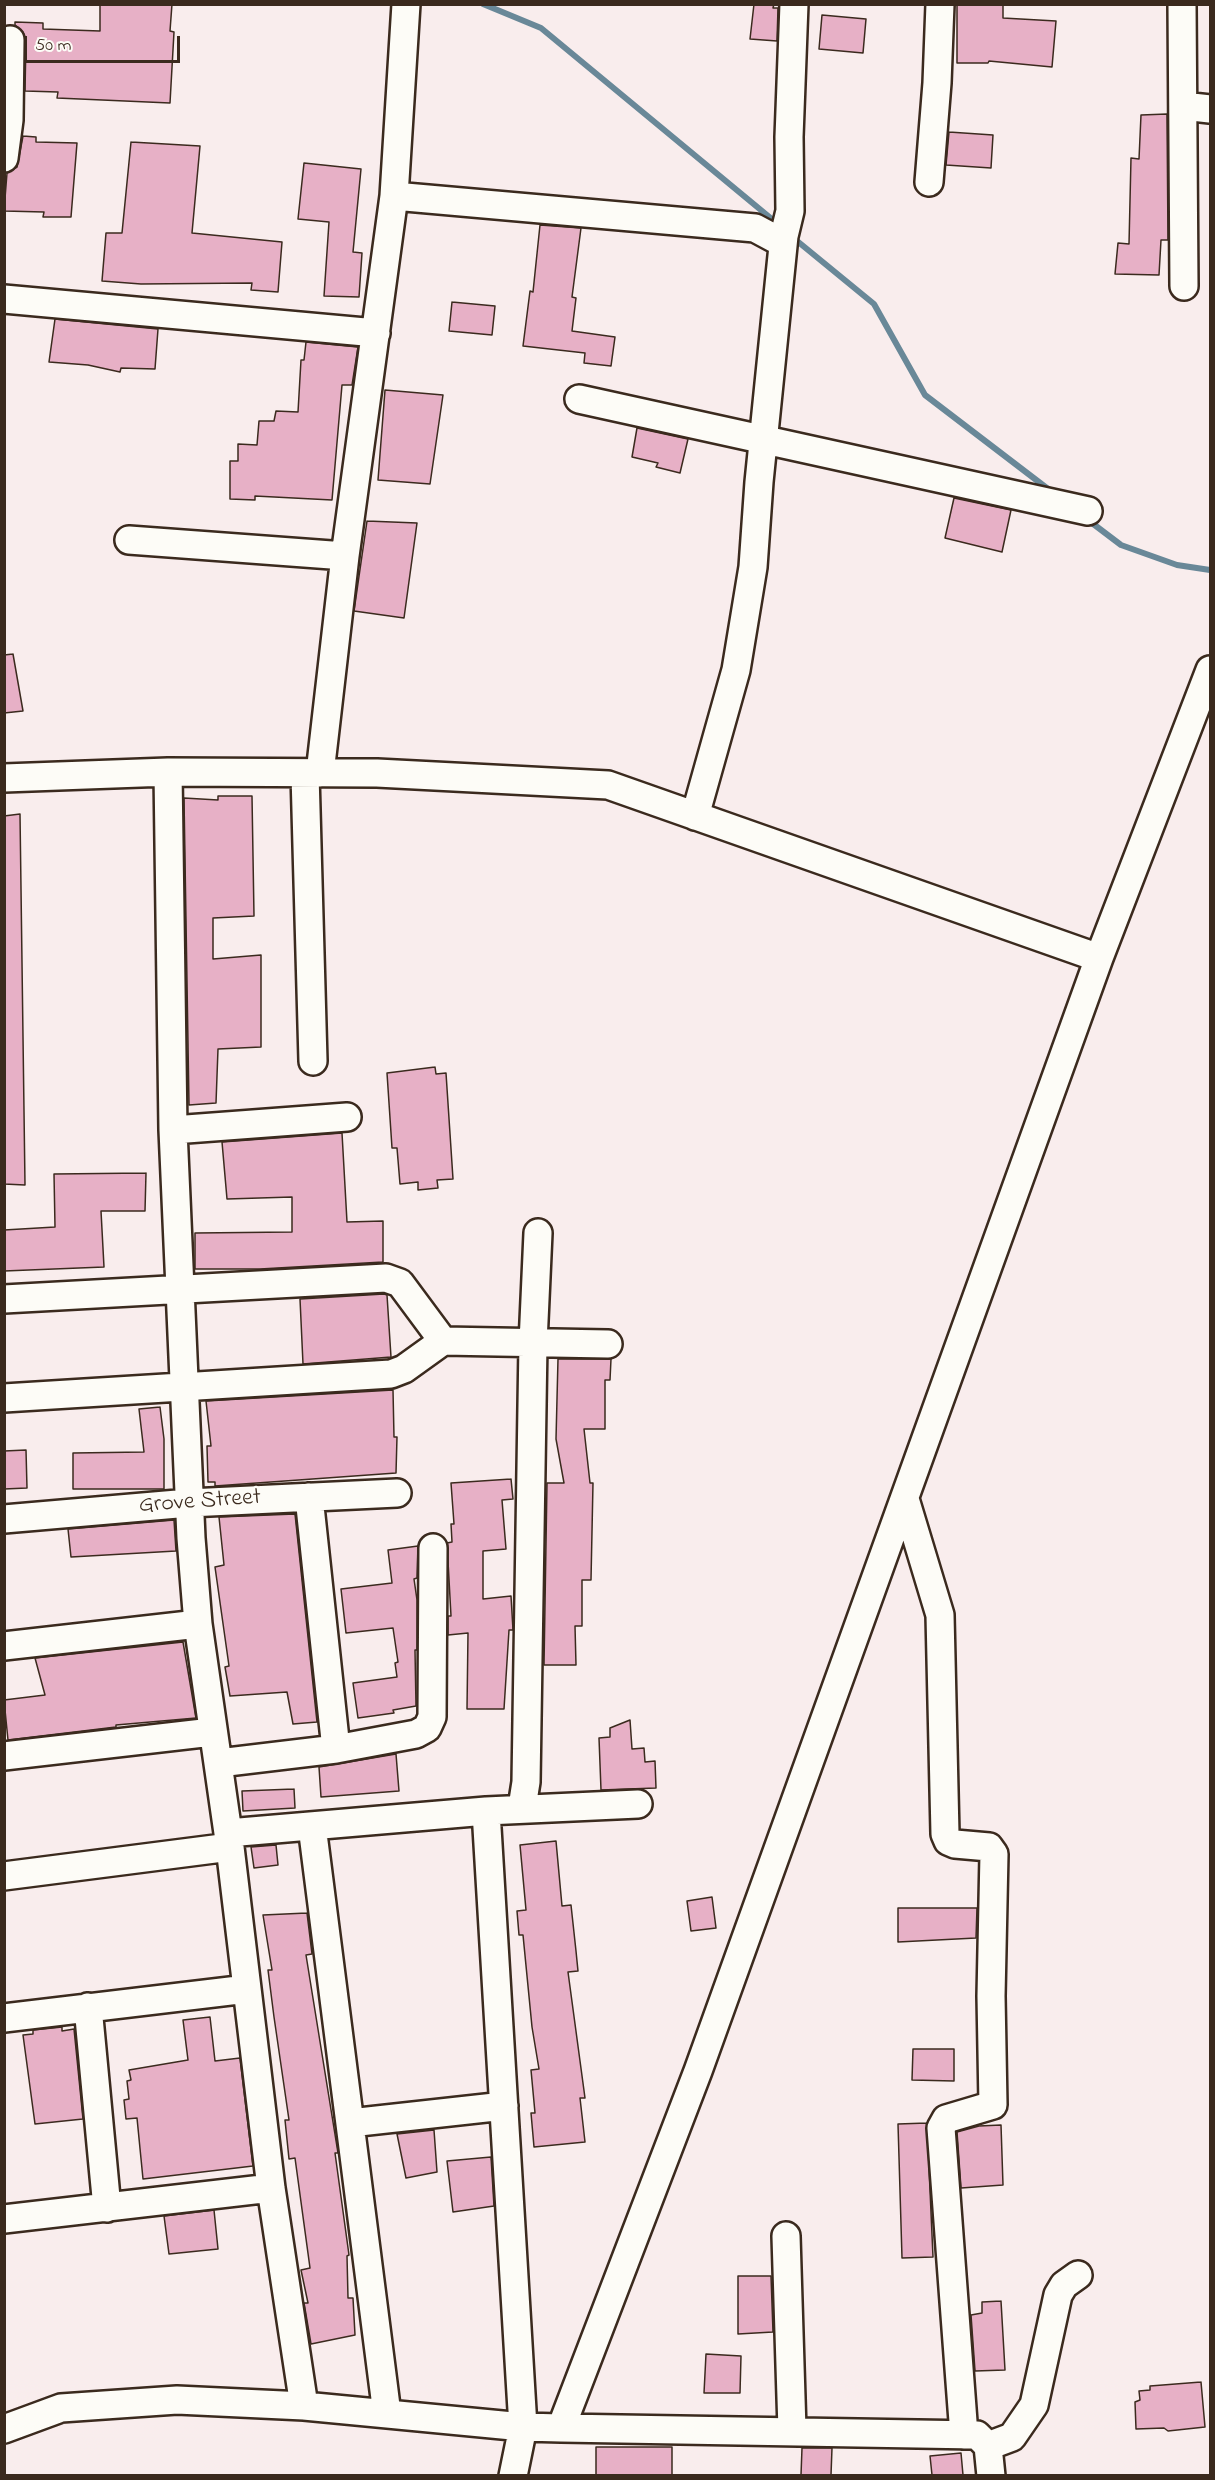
<!DOCTYPE html>
<style>
body{margin:0}
#map{position:relative;width:1215px;height:2480px;overflow:hidden;background:#f9eded;font-family:"Indie Flower",sans-serif}
canvas{display:block}
.frame{position:absolute;inset:0;border:6px solid #3b2a1e;pointer-events:none}
.scale{position:absolute;left:24px;top:36px;width:156px;height:27px;box-sizing:border-box;border:3px solid #3b2a1e;border-top:0;padding-left:8px;font-size:18px;line-height:21px;white-space:nowrap;color:#3b2a1e;-webkit-text-stroke:4px #fdfcf7;paint-order:stroke}
</style>
<div id="map">
<canvas width="1215" height="2480"></canvas>
<div class="frame"></div>
<div class="scale">50 m</div>
</div>
<script>
const ctx = document.querySelector('canvas').getContext('2d');
ctx.lineJoin = 'round';
function shape(rows) {
  const path = new Path2D();
  for (const r of rows) {
    path.moveTo(r[0], r[1]);
    for (let i = 2; i < r.length; i += 2) path.lineTo(r[i], r[i + 1]);
  }
  return path;
}
function strokePath(path, color, width, dash) {
  ctx.strokeStyle = color;
  ctx.lineWidth = width;
  ctx.lineCap = dash ? 'butt' : 'round';
  ctx.setLineDash(dash || []);
  ctx.stroke(path);
}
function paint(path, color) {
  ctx.fillStyle = color;
  ctx.fill(path, 'evenodd');
}
function drawText(font, color, halo, rows, align = 'center') {
  ctx.font = font + ' "Indie Flower",sans-serif';
  ctx.lineWidth = 4.5;
  ctx.setLineDash([]);
  ctx.textBaseline = 'middle';
  ctx.strokeStyle = halo;
  ctx.fillStyle = color;
  for (const [text, x, y, turn = 0] of rows) {
    ctx.save();
    ctx.translate(x, y);
    ctx.rotate((+turn || 0) * Math.PI / 180);
    ctx.textAlign = isNaN(turn) ? turn : align;
    if (halo) ctx.strokeText(text, 0, 0);
    ctx.fillText(text, 0, 0);
    ctx.restore();
  }
}
const stream = shape([
 [483,4,541,28,779,225],
 [791,236,874,304,925,395,1052,492],
 [1088,520,1121,545,1177,565,1210,570]
]);
const building = shape([
 [100,4,172,4,170,31,174,32,170,103,57,98,58,92,25,91,26,40,23,32,15,25,15,22,43,23,43,29,100,31,100,4],
 [754,4,774,4,773,8,778,8,777,41,750,39,754,4],
 [957,4,1003,4,1003,18,1056,21,1052,67,989,61,988,63,957,63,957,4],
 [822,15,866,19,863,53,819,49,822,15],
 [1167,114,1168,240,1161,240,1159,275,1115,274,1118,243,1129,244,1131,158,1139,159,1141,115,1167,114],
 [949,132,993,135,991,168,946,165,949,132],
 [23,136,36,137,36,142,77,143,71,217,43,217,44,212,4,211,7,173,17,167,23,136],
 [131,142,200,146,192,233,282,242,278,292,251,290,252,283,141,284,102,281,106,233,122,233,131,142],
 [304,163,361,169,353,252,362,253,359,297,324,296,329,222,298,219,304,163],
 [540,225,581,228,572,297,576,298,572,331,615,337,611,366,584,363,585,353,523,346,530,291,533,292,540,225],
 [452,302,495,306,492,335,449,331,452,302],
 [55,319,158,329,155,369,121,368,120,372,88,365,49,362,55,319],
 [306,342,358,347,352,385,342,385,332,500,255,496,255,500,230,499,230,461,238,461,238,444,257,445,259,421,274,421,276,411,298,412,301,360,304,360,306,342],
 [385,390,443,395,430,484,378,480,385,390],
 [637,428,688,439,680,473,656,467,658,463,632,457,637,428],
 [954,498,1011,510,1002,552,945,538,954,498],
 [367,521,417,523,404,618,354,611,367,521],
 [13,654,23,711,4,713,4,655,13,654],
 [218,796,252,796,254,916,213,918,213,959,261,955,261,1047,218,1049,216,1103,189,1105,184,798,218,800,218,796],
 [20,814,25,1185,4,1184,4,816,20,814],
 [435,1067,436,1074,446,1073,453,1179,437,1180,438,1188,418,1190,418,1182,400,1184,397,1148,392,1148,387,1073,435,1067],
 [342,1133,347,1222,383,1221,383,1262,260,1269,195,1269,195,1233,292,1232,292,1197,227,1199,222,1142,342,1133],
 [146,1173,145,1211,101,1211,104,1267,4,1271,4,1230,55,1227,54,1174,146,1173],
 [384,1294,387,1295,391,1357,303,1364,300,1299,384,1294],
 [558,1359,611,1359,610,1380,605,1380,605,1429,584,1429,590,1483,593,1483,591,1580,582,1580,582,1626,575,1626,576,1665,544,1665,547,1483,564,1483,556,1439,558,1359],
 [393,1390,394,1437,397,1437,396,1473,215,1486,215,1482,208,1482,207,1446,211,1446,206,1401,393,1390],
 [160,1407,164,1439,164,1489,73,1489,73,1453,144,1452,139,1409,160,1407],
 [26,1450,27,1488,4,1489,4,1451,26,1450],
 [511,1479,513,1499,502,1500,506,1549,483,1551,483,1599,511,1596,513,1630,509,1630,504,1709,467,1709,468,1633,448,1635,448,1616,451,1616,447,1543,452,1542,451,1524,454,1524,451,1483,511,1479],
 [295,1514,317,1722,293,1724,287,1692,230,1696,225,1667,229,1666,215,1567,224,1565,219,1517,295,1514],
 [174,1520,176,1551,71,1557,68,1529,174,1520],
 [418,1546,417,1578,414,1579,417,1600,417,1650,415,1650,416,1706,393,1710,394,1713,358,1718,353,1683,397,1677,395,1663,398,1662,393,1628,346,1633,341,1589,392,1583,388,1550,418,1546],
 [183,1642,196,1718,116,1725,116,1727,8,1740,4,1700,45,1695,35,1658,183,1642],
 [630,1720,632,1749,644,1748,645,1762,655,1761,656,1788,601,1790,599,1738,610,1737,610,1728,630,1720],
 [396,1754,399,1791,321,1797,319,1767,396,1754],
 [294,1789,295,1808,243,1811,242,1791,294,1789],
 [556,1841,562,1906,571,1905,576,1951,578,1971,568,1972,585,2098,580,2098,585,2142,534,2147,531,2113,535,2113,531,2070,539,2069,532,2027,523,1935,519,1935,517,1911,526,1910,520,1845,556,1841],
 [276,1845,278,1865,254,1868,251,1847,276,1845],
 [712,1897,716,1928,691,1931,687,1901,712,1897],
 [898,1908,977,1908,976,1938,898,1942,898,1908],
 [307,1913,312,1954,306,1955,338,2153,335,2153,349,2255,347,2256,348,2298,353,2298,355,2335,311,2344,304,2303,308,2303,301,2270,310,2268,295,2158,289,2159,285,2120,289,2120,274,2017,268,1970,272,1970,263,1915,307,1913],
 [210,2017,215,2061,240,2058,253,2166,143,2179,137,2118,126,2119,124,2100,129,2099,127,2081,131,2080,129,2070,188,2060,183,2020,210,2017],
 [62,2027,62,2031,74,2029,83,2119,35,2124,23,2035,33,2034,33,2030,62,2027],
 [913,2049,954,2049,954,2081,912,2080,913,2049],
 [927,2123,933,2257,902,2258,898,2124,927,2123],
 [1001,2125,1003,2185,961,2188,957,2132,979,2126,1001,2125],
 [434,2130,437,2172,406,2178,397,2134,434,2130],
 [491,2157,494,2206,453,2212,447,2161,491,2157],
 [214,2210,218,2249,169,2254,164,2216,214,2210],
 [738,2276,771,2276,773,2332,738,2334,738,2276],
 [1001,2301,1005,2370,975,2371,971,2315,982,2313,982,2302,1001,2301],
 [706,2354,741,2356,740,2393,704,2393,706,2354],
 [1201,2382,1205,2427,1168,2431,1164,2428,1136,2429,1135,2402,1140,2400,1139,2391,1150,2390,1150,2386,1201,2382],
 [596,2447,672,2447,672,2475,596,2475,596,2447],
 [802,2448,832,2448,831,2475,801,2475,802,2448],
 [961,2453,963,2475,932,2475,930,2456,961,2453]
]);
const minor = shape([
 [1182,4,1184,286],
 [1183,106,1210,109],
 [4,158,9,120,10,40],
 [929,182,937,83,940,4],
 [394,196,406,4],
 [4,299,376,333],
 [579,399,1088,511],
 [129,540,345,556],
 [168,772,173,1130,191,1538,198,1624,230,1847,271,2188,304,2406],
 [320,773,345,556,394,196,755,228,783,243],
 [305,774,313,1061],
 [4,778,168,772,377,773,608,785,1099,958],
 [695,816,736,670,753,567,759,482,784,236,790,211,789,137,794,4],
 [173,1130,347,1117],
 [4,1299,386,1278,400,1283,443,1341],
 [4,1398,391,1374,404,1369,443,1341,608,1344],
 [309,1497,336,1749],
 [905,1499,940,1615,945,1834,948,1841,955,1844,989,1847,994,1854,991,1996,993,2105,946,2119,941,2128,964,2435],
 [4,1519,189,1503,397,1493],
 [4,1646,198,1624],
 [4,1756,212,1732],
 [219,1763,336,1749,416,1734,427,1728,432,1717,433,1548],
 [518,1809,523,1801,526,1782,533,1343,538,1233],
 [312,1826,387,2414],
 [228,1833,486,1811,638,1804],
 [4,1876,230,1847],
 [88,2007,107,2208],
 [4,2018,247,1989],
 [350,2123,504,2106],
 [4,2219,271,2188],
 [786,2236,792,2430],
 [561,2428,977,2435,988,2446,991,2476],
 [4,2429,61,2408,177,2400,304,2406,523,2427,486,1811],
 [988,2446,1012,2437,1034,2405,1058,2295,1064,2285,1078,2275],
 [513,2476,523,2427,561,2428,698,2071,1099,958,1210,670]
]);
const streetNames = [
 ["Grove Street",200,1503,-4]
];
strokePath(stream, '#698898', 6);
paint(building, '#e7b0c6');
strokePath(building, '#3b2a1e', 1.5);
strokePath(minor, '#3b2a1e', 32);
strokePath(minor, '#fdfcf7', 27);
drawText('24px', '#3b2a1e', '#fdfcf7', streetNames);
</script>
